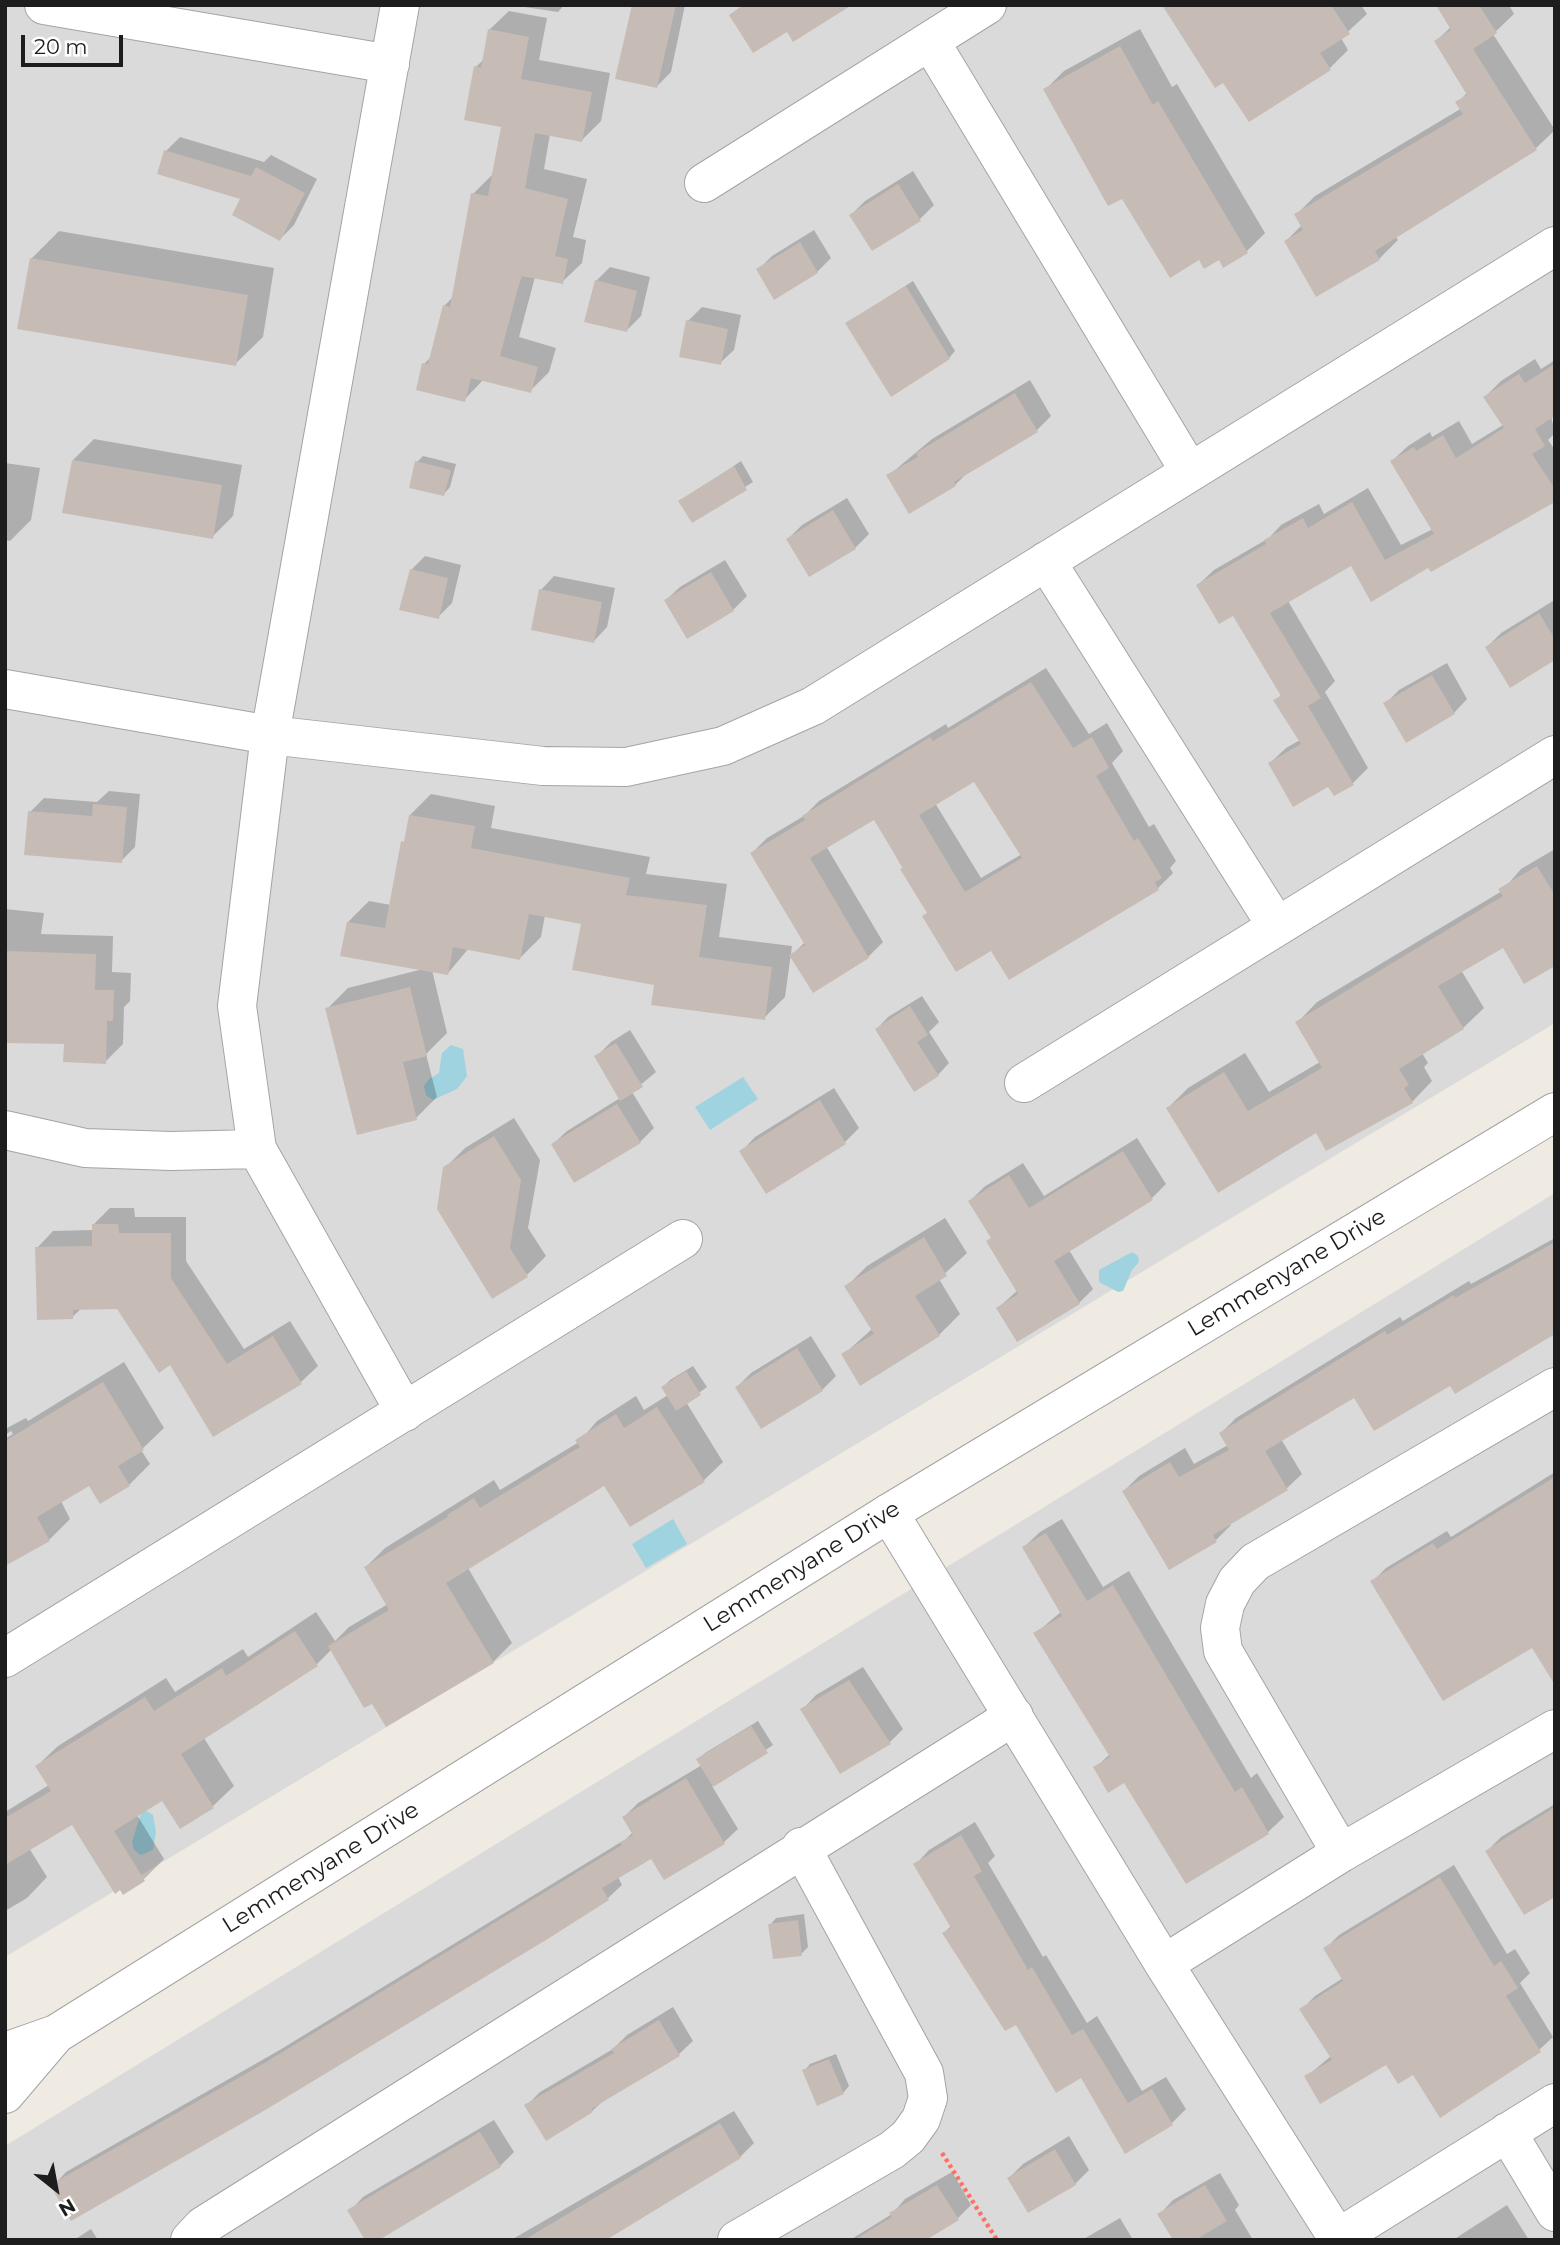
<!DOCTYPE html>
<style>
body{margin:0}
#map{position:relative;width:1560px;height:2245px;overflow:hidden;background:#efeae2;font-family:Montserrat,sans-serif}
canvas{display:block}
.frame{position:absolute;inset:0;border:7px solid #1d1d1d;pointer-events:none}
.north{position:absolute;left:21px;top:2154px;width:70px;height:70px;-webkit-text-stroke:5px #fff;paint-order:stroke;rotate:149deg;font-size:19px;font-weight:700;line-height:28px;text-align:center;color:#1d1d1d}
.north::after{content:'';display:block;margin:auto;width:24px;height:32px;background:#1d1d1d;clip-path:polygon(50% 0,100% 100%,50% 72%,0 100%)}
.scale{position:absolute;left:21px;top:35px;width:102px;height:32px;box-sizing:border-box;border:4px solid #1d1d1d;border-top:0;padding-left:9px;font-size:21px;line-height:24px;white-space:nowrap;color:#1d1d1d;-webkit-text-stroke:5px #fff;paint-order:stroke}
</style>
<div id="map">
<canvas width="1560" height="2245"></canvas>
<div class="frame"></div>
<div class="north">N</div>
<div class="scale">20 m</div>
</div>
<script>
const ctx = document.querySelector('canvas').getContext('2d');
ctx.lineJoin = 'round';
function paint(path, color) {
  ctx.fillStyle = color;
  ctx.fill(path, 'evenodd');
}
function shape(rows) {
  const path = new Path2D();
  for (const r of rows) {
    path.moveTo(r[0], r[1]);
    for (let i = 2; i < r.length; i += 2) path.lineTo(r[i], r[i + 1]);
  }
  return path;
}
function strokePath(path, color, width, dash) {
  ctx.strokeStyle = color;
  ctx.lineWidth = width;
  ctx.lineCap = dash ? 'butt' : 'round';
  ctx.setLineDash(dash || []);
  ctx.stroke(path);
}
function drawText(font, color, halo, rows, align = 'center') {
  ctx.font = font + ' Montserrat,sans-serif';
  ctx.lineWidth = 5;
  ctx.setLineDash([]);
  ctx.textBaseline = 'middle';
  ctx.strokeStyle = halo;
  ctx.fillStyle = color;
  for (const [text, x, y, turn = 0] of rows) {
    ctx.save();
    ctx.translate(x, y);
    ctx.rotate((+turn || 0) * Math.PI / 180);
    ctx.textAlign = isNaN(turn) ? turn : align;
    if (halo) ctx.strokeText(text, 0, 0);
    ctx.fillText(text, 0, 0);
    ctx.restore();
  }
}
const residential = shape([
 [5,5,1555,5,1555,1023,5,1957],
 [1555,1193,1555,2240,5,2240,5,2146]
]);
const water = shape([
 [451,1045,463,1049,467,1076,457,1089,433,1100,426,1095,424,1086,429,1079,439,1073,442,1053],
 [743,1077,758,1099,710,1130,695,1107],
 [1132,1252,1138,1256,1139,1262,1132,1270,1123,1291,1118,1292,1099,1282,1099,1270],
 [673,1519,687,1544,646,1568,632,1544],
 [145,1810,153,1815,156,1832,153,1850,141,1855,134,1850,132,1842,141,1813]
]);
const shadow = shape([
 [511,5,564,5,558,12],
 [632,5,685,5,671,72,657,86],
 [1164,5,1361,5,1367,14,1341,38,1348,50,1329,69,1224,81],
 [1438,5,1509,5,1514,14,1493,34,1555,130,1536,148,1395,236,1398,240,1379,259,1286,241,1302,225,1296,215,1315,196,1462,108,1458,102,1468,92,1436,41,1451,27],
 [509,11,547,18,539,60,610,73,601,121,582,140,550,134,544,169,587,179,573,237,586,240,582,263,562,282,535,277,519,337,556,348,549,372,530,391,484,379,464,400,424,364,432,356,444,306,454,296,473,194,492,175,503,126,476,67,484,59,489,30],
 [1140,29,1172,87,1177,84,1265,233,1246,252,1219,258,1200,258,1123,196,1045,90,1064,71],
 [180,137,264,162,271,155,317,179,294,225,280,239,243,198,166,151],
 [913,171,934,205,920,219,872,249,851,215,865,201],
 [814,230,831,258,817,272,758,270,772,256],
 [59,231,274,268,263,337,235,364,31,259],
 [610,267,650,277,641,316,627,330,596,281],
 [913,281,955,351,949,358,847,323],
 [702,307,741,315,734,350,720,363,688,321],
 [1535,359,1541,369,1555,360,1555,414,1551,416,1555,433,1548,440,1555,450,1555,500,1429,565,1352,564,1288,601,1335,681,1325,692,1368,768,1353,783,1329,784,1270,763,1286,748,1300,740,1275,701,1282,694,1234,614,1198,585,1214,570,1269,538,1281,525,1319,504,1324,514,1368,488,1401,545,1433,529,1392,461,1408,446,1430,432,1432,437,1459,421,1472,444,1503,425,1485,397,1501,381],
 [1030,380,1051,416,1037,430,969,471,955,485,888,476,932,439],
 [94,439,242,465,233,516,212,537,73,460],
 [423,456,456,464,450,487,444,494,417,462],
 [741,461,753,482,693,520,680,502],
 [5,463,40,468,31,520,10,541,5,540],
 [847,498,869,534,855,548,788,539,802,525],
 [425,556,461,565,452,603,438,617,411,570],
 [725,560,747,596,733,610,688,636,666,600,680,587],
 [554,576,615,588,607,627,594,641,541,590],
 [1553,601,1555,658,1487,647,1501,633],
 [1447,663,1467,699,1454,713,1385,704,1399,690],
 [1046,668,1089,734,1107,723,1123,751,1112,763,1149,827,1154,824,1176,861,1170,868,1173,873,1158,888,992,948,928,912,874,818,826,846,883,942,868,957,792,955,805,942,752,853,767,838,804,816,819,801,946,724,948,728],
 [974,779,1022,854,981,878,935,803],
 [109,791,140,794,135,847,121,861,30,812,44,798,97,802],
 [431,794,495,806,491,828,650,857,646,874,727,884,719,937,792,946,785,997,764,1018,656,984,584,923,545,915,541,937,520,958,469,948,448,973,432,970,447,1033,426,1054,437,1097,416,1118,327,1009,348,988,423,969,348,922,369,901,391,905,410,815],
 [1555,849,1555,964,1504,945,1461,970,1484,1008,1463,1028,1422,1053,1428,1063,1424,1067,1432,1081,1412,1102,1316,1130,1168,1108,1188,1088,1245,1053,1269,1092,1320,1062,1297,1023,1317,1002,1502,891,1521,869],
 [5,909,44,913,41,934,113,936,112,972,131,973,130,1001,124,1007,123,1044,105,1062,66,1043,5,963],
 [922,996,939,1022,929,1032,949,1063,938,1075,877,1029,888,1017],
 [630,1030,656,1072,632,1092,654,1128,640,1142,553,1144,567,1131,620,1098,597,1056,611,1042],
 [834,1088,859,1128,845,1142,766,1192,742,1151,755,1137],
 [514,1118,540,1160,528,1228,546,1256,527,1275,445,1168,465,1148],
 [1137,1138,1166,1184,1152,1198,1069,1250,1093,1289,1079,1303,998,1308,1018,1290,992,1237,970,1201,984,1187,1023,1163,1044,1196],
 [110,1208,134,1208,135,1217,186,1217,186,1261,244,1349,290,1321,318,1366,301,1382,214,1435,170,1363,118,1307,82,1308,72,1317,37,1248,53,1231,93,1230,93,1225],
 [945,1218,967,1253,939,1279,960,1314,939,1335,861,1383,843,1355,872,1329,846,1287,867,1266],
 [1555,1238,1555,1332,1451,1384,1355,1395,1281,1439,1302,1474,1287,1488,1229,1523,1231,1525,1216,1540,1170,1568,1124,1491,1139,1476,1185,1448,1194,1464,1228,1445,1221,1433,1236,1418,1400,1317,1403,1321,1469,1281,1471,1284],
 [811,1336,836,1376,822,1390,737,1387,751,1373],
 [124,1362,164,1428,141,1450,150,1464,129,1485,90,1484,61,1501,70,1519,49,1540,5,1564,5,1439,13,1434,11,1431,5,1435,5,1429,26,1418,28,1421],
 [693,1366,707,1387,686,1402,723,1462,703,1481,605,1484,468,1568,512,1643,493,1662,372,1701,332,1649,317,1664,204,1738,234,1786,213,1806,180,1827,163,1798,137,1815,164,1859,144,1879,123,1892,72,1822,29,1848,47,1877,27,1898,5,1911,5,1812,49,1785,37,1766,58,1746,166,1678,175,1692,243,1649,248,1657,316,1612,335,1641,349,1627,388,1604,366,1567,385,1548,494,1480,500,1490,579,1442,597,1421,636,1396,644,1410,668,1395,663,1387,670,1380],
 [1555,1472,1555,1648,1533,1646,1372,1582,1386,1568,1447,1531,1451,1537],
 [1062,1519,1103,1587,1129,1571,1251,1778,1257,1773,1284,1817,1268,1832,1187,1882,1125,1781,1095,1768,1110,1754,1036,1633,1062,1611,1024,1547,1040,1532],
 [863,1667,903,1729,890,1742,803,1709,816,1695],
 [758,1721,773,1745,712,1786,738,1829,724,1842,665,1878,652,1856,618,1877,622,1885,608,1898,189,2153,53,2186,66,2172,278,2051,626,1839,633,1832,624,1817,638,1803,702,1765,698,1760,705,1753],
 [1555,1804,1555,1895,1487,1851,1501,1837],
 [975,1822,995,1856,988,1863,1043,1957,1046,1955,1087,2023,1097,2016,1142,2091,1166,2077,1186,2109,1172,2123,1126,2151,1082,2076,1016,2023,944,1933,952,1925,916,1864,929,1850],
 [1454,1865,1507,1954,1515,1949,1530,1973,1520,1983,1553,2037,1539,2050,1414,2073,1386,2062,1306,2077,1331,2056,1302,2009,1315,1996,1343,1978,1325,1949,1339,1935],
 [804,1914,808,1947,801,1954,770,1925,776,1918],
 [673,2007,693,2041,679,2054,604,2100,592,2111,526,2106,540,2092,613,2049,627,2035],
 [836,2054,849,2086,843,2093,804,2071,810,2064],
 [734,2111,754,2143,740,2157,596,2240,511,2240],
 [494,2120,514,2152,500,2166,350,2211,363,2197],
 [1069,2136,1089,2170,1075,2184,1009,2178,1023,2164],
 [952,2172,971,2205,957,2219,922,2240,850,2240,892,2214,905,2199],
 [1220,2173,1239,2205,1235,2210,1253,2240,1175,2240,1160,2214,1173,2200],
 [1507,2205,1529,2240,1453,2240],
 [1120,2218,1133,2240,1082,2240],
 [91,2229,98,2240,74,2240]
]);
const building = shape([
 [632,5,676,5,657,88,615,79],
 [743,5,852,5,793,42,787,32,753,53,729,15],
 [1162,5,1331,5,1350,34,1320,53,1331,70,1249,122,1223,83,1215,88],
 [1436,5,1479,5,1497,33,1473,49,1537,150,1375,251,1380,260,1316,297,1284,241,1303,230,1294,214,1463,114,1455,102,1467,95,1434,41,1451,30],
 [488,29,529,37,521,79,592,92,582,142,535,133,525,188,568,199,555,256,568,259,563,284,522,276,518,288,500,356,538,367,531,393,471,378,465,402,416,390,422,363,428,364,443,305,450,307,471,193,488,196,501,127,464,120,474,66,481,68],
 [1120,46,1153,105,1158,101,1248,253,1223,268,1219,260,1204,269,1199,260,1170,278,1122,199,1108,206,1043,89],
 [164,150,251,176,256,167,305,193,280,241,232,215,240,199,157,174],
 [898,184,921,221,872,251,849,215],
 [800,242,818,273,774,300,756,269],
 [30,258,248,295,236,366,17,329],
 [595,280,637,291,627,332,584,322],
 [906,286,950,359,891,397,845,323],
 [686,320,728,329,721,365,679,357],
 [1555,364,1555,416,1535,429,1545,446,1532,454,1555,489,1555,502,1431,572,1428,568,1371,602,1351,566,1270,613,1321,698,1308,706,1354,785,1334,796,1328,787,1293,807,1268,763,1301,744,1273,700,1281,696,1233,616,1219,624,1196,585,1266,544,1264,540,1303,518,1308,528,1352,502,1385,560,1434,534,1390,461,1414,447,1416,451,1443,435,1456,458,1504,428,1483,397,1519,374,1525,383],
 [1015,393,1038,432,954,482,956,486,909,514,886,475,918,457,916,453],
 [72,460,222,485,213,539,62,513],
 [415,461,451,470,444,496,409,488],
 [734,466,747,490,692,523,678,501],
 [833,510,856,549,809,577,786,539],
 [410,569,448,578,439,619,399,610],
 [711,572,734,611,687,639,664,600],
 [539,589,602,602,594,643,531,630],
 [1539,613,1555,639,1555,660,1510,688,1485,647],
 [1432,675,1455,714,1406,743,1383,703],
 [1031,682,1073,748,1092,737,1109,768,1096,776,1134,841,1138,838,1162,878,1155,882,1159,890,1009,980,991,951,956,972,922,916,927,913,900,869,903,868,874,820,810,858,869,958,813,993,789,955,805,945,750,853,805,820,802,816,930,737,933,741],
 [974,782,1022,858,965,892,919,815],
 [93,804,127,807,122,863,24,855,28,811,92,816],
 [409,815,475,826,471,848,630,878,626,895,707,905,699,957,772,967,765,1020,651,1005,654,985,572,970,581,924,529,914,520,960,453,947,448,975,340,956,347,922,385,928,401,841,404,842],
 [1537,866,1555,895,1555,966,1524,984,1503,948,1438,986,1464,1029,1399,1069,1409,1085,1404,1088,1413,1103,1326,1151,1316,1133,1218,1193,1166,1108,1224,1072,1248,1111,1322,1068,1295,1022,1503,896,1498,889],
 [5,951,96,954,95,990,114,990,113,1021,107,1021,106,1064,63,1062,64,1044,5,1043],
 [410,987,427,1056,403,1062,417,1120,357,1135,325,1008],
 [910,1006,928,1035,917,1042,939,1076,914,1092,875,1029],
 [616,1043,643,1087,620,1101,594,1056],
 [820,1100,846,1144,766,1194,739,1151],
 [617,1104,641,1143,574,1183,551,1144],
 [494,1136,521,1180,510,1248,528,1277,492,1299,437,1209,443,1167],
 [1123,1151,1153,1200,1054,1261,1080,1304,1017,1342,996,1308,1018,1294,986,1241,991,1238,968,1201,1009,1175,1029,1208],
 [92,1224,118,1224,119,1233,171,1233,171,1278,227,1364,273,1336,302,1384,213,1437,170,1365,159,1373,117,1309,73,1310,73,1319,37,1320,35,1247,92,1246],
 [924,1237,947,1276,915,1296,940,1336,860,1386,841,1354,874,1334,844,1286],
 [1555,1242,1555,1334,1455,1394,1450,1386,1374,1431,1354,1398,1265,1451,1288,1490,1213,1535,1217,1542,1169,1570,1122,1491,1170,1462,1179,1477,1229,1450,1219,1433,1385,1331,1387,1335,1454,1295,1455,1298],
 [797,1348,823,1391,761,1429,735,1387],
 [686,1371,701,1395,676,1411,661,1387],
 [103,1382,144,1450,118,1466,130,1486,100,1504,89,1486,37,1517,50,1541,5,1566,5,1441],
 [657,1407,705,1482,630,1527,604,1486,446,1583,494,1663,386,1727,372,1704,364,1708,328,1646,389,1610,364,1567,448,1517,447,1515,474,1498,480,1508,580,1447,575,1440,616,1414,624,1428],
 [1555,1477,1555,1685,1532,1648,1443,1701,1370,1581,1433,1543,1437,1549],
 [1046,1533,1087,1601,1113,1585,1235,1792,1242,1787,1269,1834,1186,1884,1124,1783,1108,1793,1093,1767,1110,1757,1033,1633,1062,1616,1022,1547],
 [295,1631,318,1666,181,1754,214,1808,180,1829,162,1801,114,1831,145,1881,123,1895,120,1890,115,1894,72,1825,5,1865,5,1818,51,1791,35,1766,145,1697,154,1711,222,1668,226,1676],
 [849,1680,891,1744,840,1774,800,1709],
 [751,1726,768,1753,713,1787,696,1759],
 [686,1778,725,1844,664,1880,651,1859,602,1888,609,1900,546,1940,267,2109,71,2221,50,2185,263,2064,622,1845,620,1843,633,1835,622,1817],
 [1555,1807,1555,1897,1524,1915,1485,1851],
 [961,1835,982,1871,974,1876,1028,1970,1032,1967,1072,2035,1083,2029,1128,2103,1152,2089,1173,2125,1125,2154,1081,2078,1056,2093,1016,2025,1005,2031,942,1933,951,1928,913,1864],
 [1440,1877,1494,1966,1501,1961,1518,1988,1506,1996,1541,2052,1440,2118,1413,2075,1398,2084,1386,2065,1320,2104,1304,2076,1332,2060,1299,2009,1343,1981,1323,1948],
 [798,1920,802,1956,773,1959,768,1924],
 [659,2020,680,2056,591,2109,593,2112,546,2141,524,2105,614,2053,611,2049],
 [829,2059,844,2094,817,2106,802,2070],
 [720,2123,741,2158,606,2240,524,2240],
 [480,2132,501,2167,379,2240,365,2240,347,2210],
 [1055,2149,1076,2185,1028,2213,1007,2178],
 [937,2185,959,2220,926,2240,854,2240,892,2217,889,2213],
 [1205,2185,1227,2221,1195,2240,1173,2240,1157,2214]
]);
const path = shape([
 [942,2153,997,2240]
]);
const minor = shape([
 [44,5,390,64],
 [400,5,270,735,237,1006,257,1149,405,1412],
 [930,41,1190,472],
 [704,183,987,5],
 [1046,561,1276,925],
 [5,689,270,735,543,766,626,767,723,746,813,706,1555,246],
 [1024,1083,1555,755],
 [5,1130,85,1148,171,1151,257,1149],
 [889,1513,1164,1964,1339,2240],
 [5,1658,683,1239],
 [1341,1853,1223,1651,1220,1628,1225,1604,1237,1581,1255,1562,1555,1387],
 [1164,1964,1341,1853,1555,1729],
 [1507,2132,1555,2212],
 [1338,2238,1555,2103],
 [190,2240,203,2226,1014,1716],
 [737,2240,892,2150,908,2137,921,2119,928,2098,924,2073,801,1847]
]);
const tertiary = shape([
 [5,2052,56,2034,889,1513,1555,1112],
 [5,2094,56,2034]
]);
const streetNames = [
 ["Lemmenyane Drive",1287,1273,-31],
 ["Lemmenyane Drive",802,1567,-32],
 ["Lemmenyane Drive",321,1868,-32]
];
paint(residential, '#dbdada');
paint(water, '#9fd3e0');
paint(shadow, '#0003');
paint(building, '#c7bcb5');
strokePath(minor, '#a4a4a4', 40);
strokePath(tertiary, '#a4a4a4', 40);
strokePath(path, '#ff6f63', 4.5, [3.5, 3.5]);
strokePath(minor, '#fff', 38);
strokePath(tertiary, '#fff', 38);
drawText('23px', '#1d1d1d', '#fff', streetNames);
</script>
